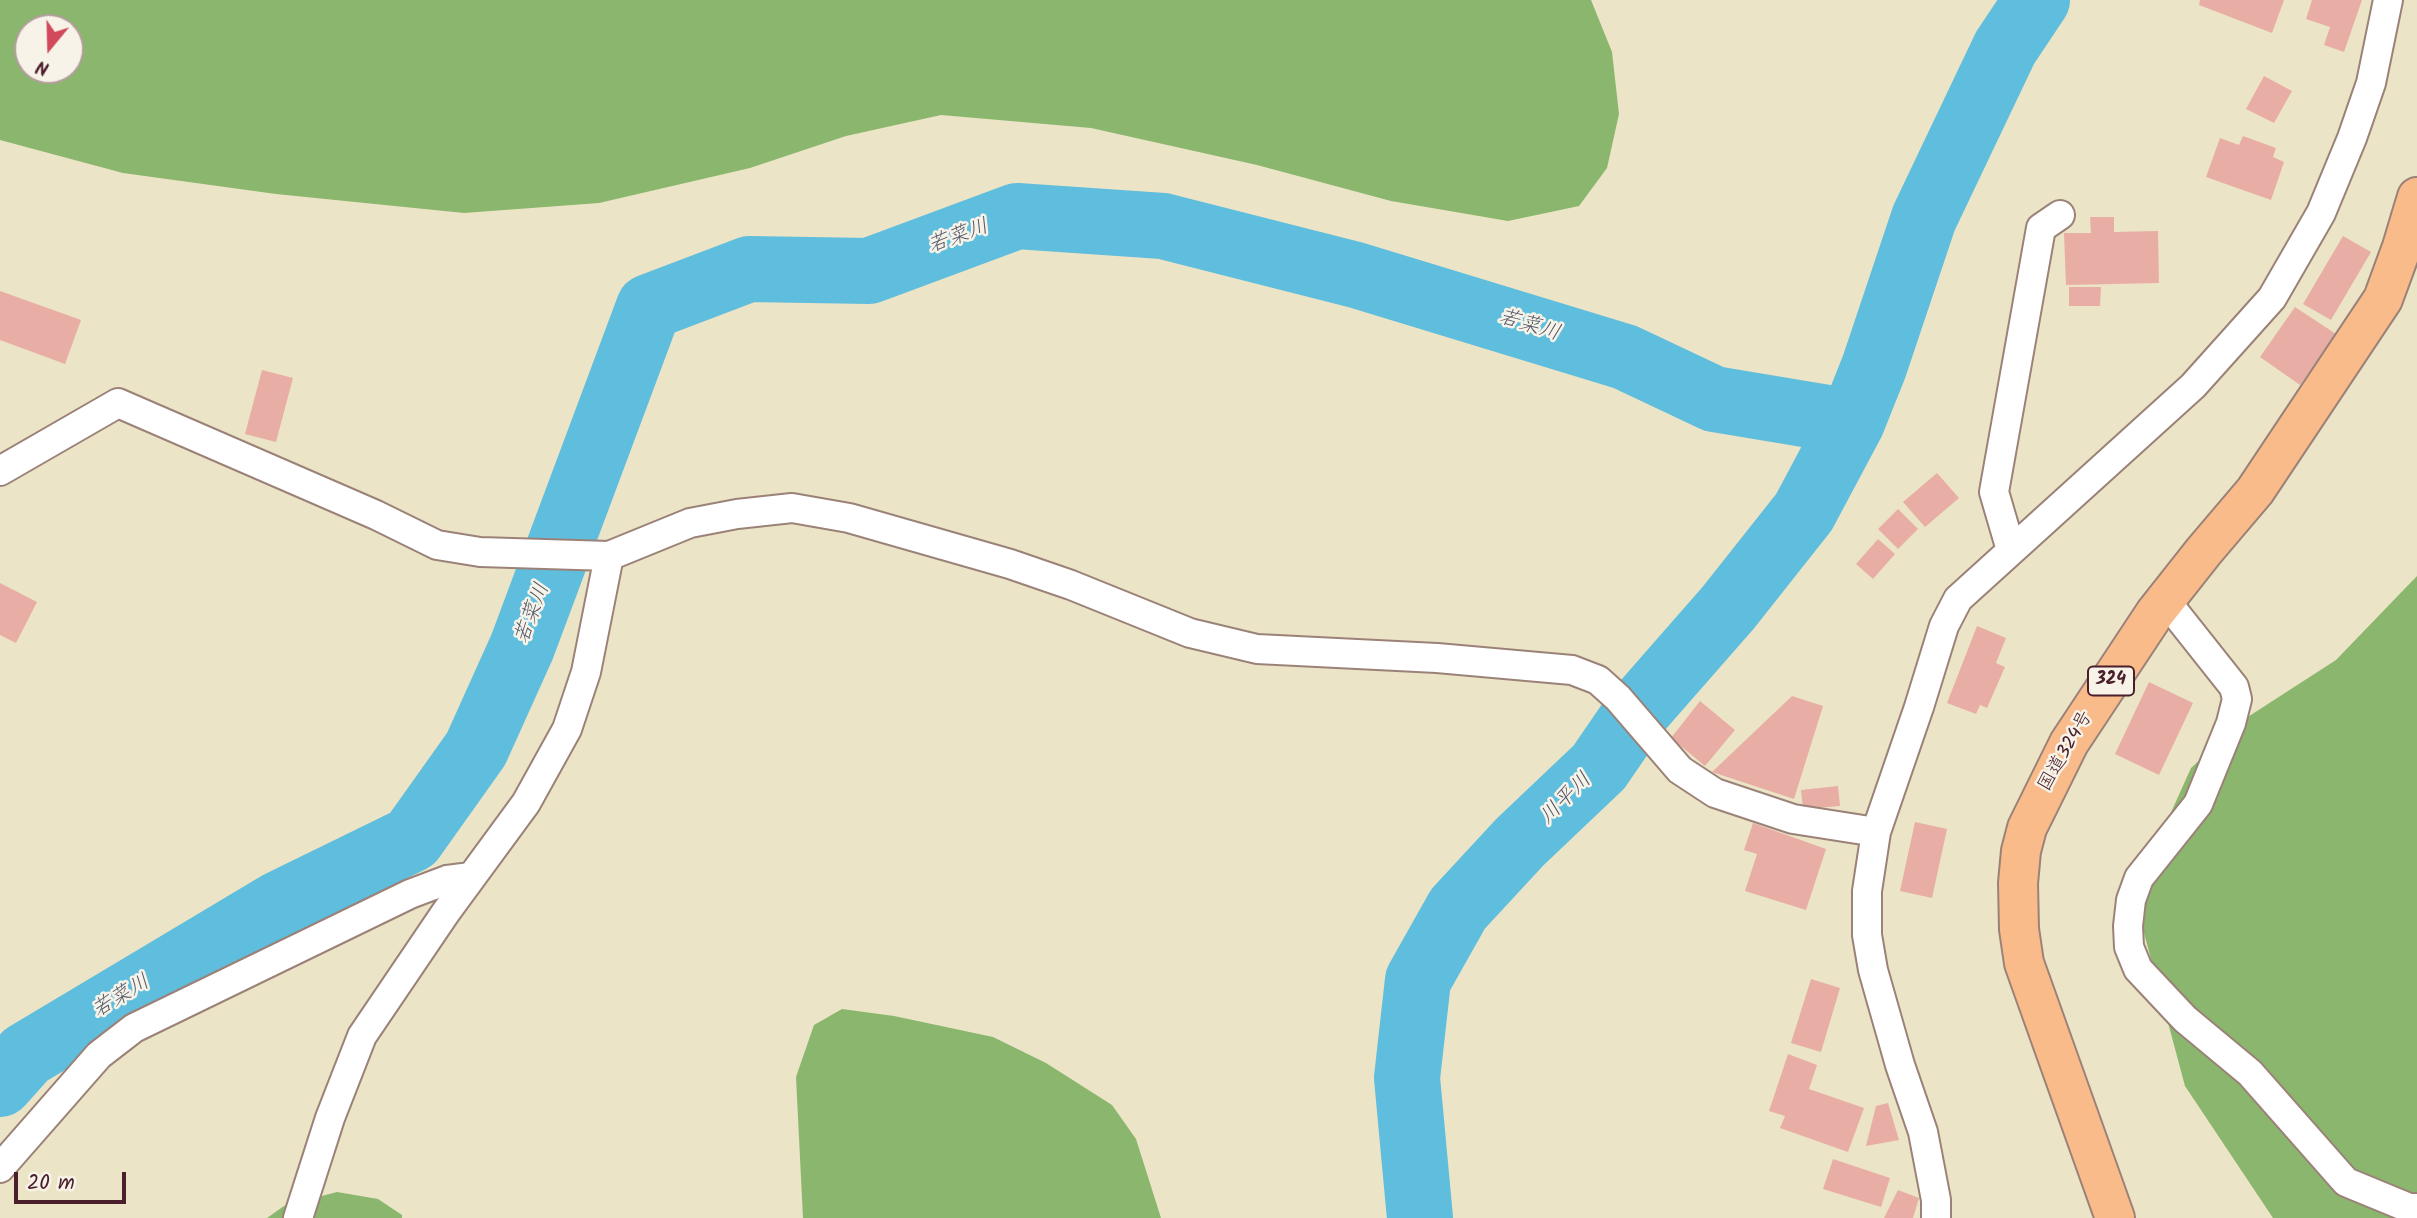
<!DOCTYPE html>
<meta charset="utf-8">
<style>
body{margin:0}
#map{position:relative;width:2417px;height:1218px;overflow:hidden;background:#ece4c6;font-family:Kalam,sans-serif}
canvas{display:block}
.north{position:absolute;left:14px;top:14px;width:70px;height:70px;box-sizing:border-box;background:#f7f3e8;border:2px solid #b29e9c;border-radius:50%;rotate:199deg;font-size:19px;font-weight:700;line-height:28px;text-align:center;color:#4a1f2b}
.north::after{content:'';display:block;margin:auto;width:24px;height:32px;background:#d1495b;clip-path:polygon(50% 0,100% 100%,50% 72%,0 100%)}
.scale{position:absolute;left:14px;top:1172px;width:112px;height:32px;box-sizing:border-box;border:4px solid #4a1f2b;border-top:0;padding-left:9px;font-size:21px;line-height:24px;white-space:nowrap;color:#4a1f2b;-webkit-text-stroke:5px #f7f3e8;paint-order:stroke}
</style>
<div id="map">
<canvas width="2417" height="1218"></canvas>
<div class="north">N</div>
<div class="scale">20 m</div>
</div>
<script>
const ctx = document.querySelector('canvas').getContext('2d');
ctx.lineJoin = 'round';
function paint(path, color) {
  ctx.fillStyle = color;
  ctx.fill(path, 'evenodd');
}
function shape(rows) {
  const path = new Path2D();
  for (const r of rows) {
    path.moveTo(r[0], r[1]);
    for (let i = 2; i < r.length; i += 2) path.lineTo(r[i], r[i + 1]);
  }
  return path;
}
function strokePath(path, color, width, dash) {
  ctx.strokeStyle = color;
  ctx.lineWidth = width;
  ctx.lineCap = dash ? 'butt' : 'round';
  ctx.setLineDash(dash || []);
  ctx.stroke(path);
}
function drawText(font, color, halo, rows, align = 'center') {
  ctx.font = font + ' Kalam,"Klee One",sans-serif';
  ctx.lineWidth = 5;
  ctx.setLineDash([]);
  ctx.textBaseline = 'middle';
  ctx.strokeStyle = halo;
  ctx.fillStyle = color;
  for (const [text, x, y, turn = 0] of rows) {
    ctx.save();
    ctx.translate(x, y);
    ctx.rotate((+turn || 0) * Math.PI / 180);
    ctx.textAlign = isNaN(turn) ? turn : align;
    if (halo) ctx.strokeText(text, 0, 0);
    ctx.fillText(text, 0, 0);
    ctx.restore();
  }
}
const forest = shape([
 [0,0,1591,0,1612,52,1619,114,1607,168,1579,206,1508,221,1391,201,1257,165,1091,128,941,115,846,136,750,168,599,203,464,213,276,194,123,173,0,140],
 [28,28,70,28,70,70,28,70],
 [2417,576,2417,1218,2273,1218,2185,1086,2144,933,2141,879,2191,768,2240,722,2336,660],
 [842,1009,894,1016,993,1037,1046,1063,1112,1105,1136,1139,1161,1218,803,1218,796,1077,814,1025],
 [337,1192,378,1199,402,1215,402,1218,267,1218,284,1206]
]);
const river = shape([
 [0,1084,26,1055,277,905,412,839,476,749,522,647,649,307,749,269,869,271,1017,216,1163,226,1356,275,1625,357,1714,399,1852,422],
 [1420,1218,1407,1078,1418,980,1458,909,1520,842,1599,767,1636,713,1728,608,1804,512,1852,422,1874,367,1924,218,2005,48,2037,0]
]);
const building = shape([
 [2200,0,2284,0,2272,33,2199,5],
 [2312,0,2362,0,2344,52,2324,45,2330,27,2306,19],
 [2264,76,2292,91,2274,123,2246,109],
 [2243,136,2276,148,2273,157,2284,162,2271,200,2206,177,2220,138,2239,145],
 [2090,217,2114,217,2114,232,2158,231,2159,283,2066,285,2064,233,2091,233],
 [2343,236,2371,252,2331,320,2303,304],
 [2069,287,2101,287,2100,306,2069,306],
 [0,291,81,320,65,364,0,340],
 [2295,307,2336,334,2300,385,2260,357],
 [262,370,293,378,276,442,245,434],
 [1937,473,1959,498,1925,527,1903,502],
 [1898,509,1918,529,1898,549,1878,529],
 [1878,539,1895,554,1873,579,1856,564],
 [0,583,37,602,16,643,0,635],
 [1977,626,2006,638,1996,663,2005,667,1987,708,1980,705,1976,714,1947,703],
 [2149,682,2193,703,2159,775,2115,754],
 [1792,696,1823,706,1794,799,1712,772],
 [1700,701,1735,730,1705,766,1671,738],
 [1838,786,1840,806,1803,809,1801,790],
 [1915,822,1947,829,1932,898,1900,891],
 [1753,823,1826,849,1806,910,1745,891,1757,854,1744,850],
 [1811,979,1840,988,1821,1052,1791,1043],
 [1788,1054,1817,1065,1809,1089,1864,1108,1848,1152,1780,1128,1785,1116,1769,1111],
 [1888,1103,1899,1140,1866,1146,1876,1106],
 [1833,1159,1890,1178,1881,1207,1823,1189],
 [1898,1190,1919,1198,1913,1218,1884,1218]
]);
const minor = shape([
 [0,471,118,403,376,515,437,545,480,552,609,556,690,523,737,514,792,508,849,518,1010,564,1071,585,1190,633,1257,649,1437,658,1572,670,1598,680,1618,698,1680,770,1715,793,1793,819,1876,832],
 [2011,550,1994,492,2041,228,2060,215],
 [2165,600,2234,687,2237,699,2231,723,2198,804,2139,878,2131,900,2128,926,2129,947,2138,969,2185,1019,2250,1073,2346,1182,2409,1208,2417,1208],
 [0,1168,99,1055,134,1028,410,894,447,880,471,877],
 [298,1218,330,1118,362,1036,446,912,526,803,567,729,586,672,609,556],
 [1936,1218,1936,1200,1923,1132,1900,1065,1873,970,1867,935,1867,891,1876,832,1919,707,1944,626,1958,599,2193,386,2272,298,2321,213,2352,138,2371,83,2388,0]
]);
const trunk = shape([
 [2115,1218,2024,963,2019,929,2018,883,2021,851,2027,828,2069,743,2155,613,2204,551,2255,491,2383,299,2402,247,2417,197]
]);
const shields = [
 [2111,681,46]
];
const shieldNames = [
 ["324",2111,681]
];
const streetNames = [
 ["国道324号",2067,752,-60]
];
const waterNames = [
 ["若菜川",959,238,-20],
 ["若菜川",1529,327,17],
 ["若菜川",534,614,-69],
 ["川平川",1567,800,-45],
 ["若菜川",122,998,-31]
];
paint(forest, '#8ab66d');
strokePath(river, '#5fbddd', 66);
paint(building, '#e8aea5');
strokePath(minor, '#9b8278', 32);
strokePath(trunk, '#9b8278', 42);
strokePath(minor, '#fff', 28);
strokePath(trunk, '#fabb8b', 38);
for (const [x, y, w] of shields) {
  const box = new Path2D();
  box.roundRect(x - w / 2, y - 14.5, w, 29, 5);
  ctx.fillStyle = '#f7f3e8';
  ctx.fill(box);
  strokePath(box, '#4a1f2b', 2);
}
drawText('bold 18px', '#4a1f2b', null, shieldNames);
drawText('19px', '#4a1f2b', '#f7f3e8', streetNames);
drawText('italic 21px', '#515669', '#f7f3e8', waterNames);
</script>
